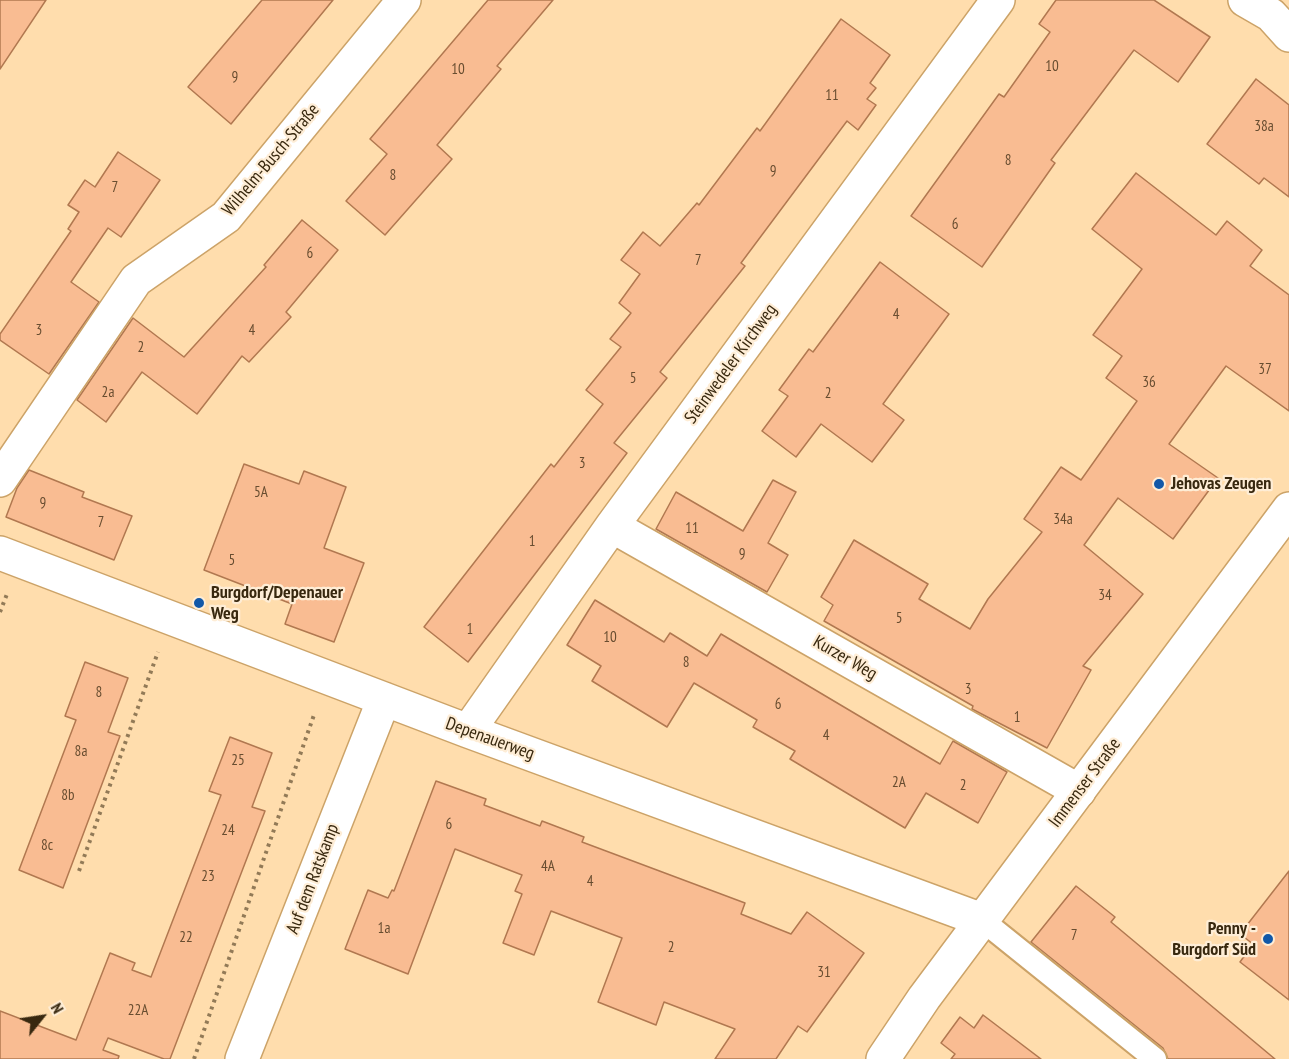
<!DOCTYPE html>
<meta charset="utf-8">
<style>
body{margin:0}
#map{position:relative;width:1289px;height:1059px;overflow:hidden;background:#ffddad;font-family:"PT Sans Narrow",sans-serif}
canvas{display:block}
.north{position:absolute;left:12px;top:987px;width:60px;height:60px;-webkit-text-stroke:4px #feedd6;paint-order:stroke;rotate:60deg;font-size:16px;font-weight:700;line-height:24px;text-align:center;color:#38280f}
.north::after{content:'';display:block;margin:auto;width:21px;height:27px;background:#38280f;clip-path:polygon(50% 0,100% 100%,50% 72%,0 100%)}
</style>
<div id="map">
<canvas width="1289" height="1059"></canvas>
<div class="north">N</div>
</div>
<script>
const ctx = document.querySelector('canvas').getContext('2d');
ctx.lineJoin = 'round';
function paint(path, color) {
  ctx.fillStyle = color;
  ctx.fill(path, 'evenodd');
}
function shape(rows) {
  const path = new Path2D();
  for (const r of rows) {
    path.moveTo(r[0], r[1]);
    for (let i = 2; i < r.length; i += 2) path.lineTo(r[i], r[i + 1]);
  }
  return path;
}
function strokePath(path, color, width, dash) {
  ctx.strokeStyle = color;
  ctx.lineWidth = width;
  ctx.lineCap = dash ? 'butt' : 'round';
  ctx.setLineDash(dash || []);
  ctx.stroke(path);
}
function drawText(font, color, halo, rows, align = 'center') {
  ctx.font = font + ' "PT Sans Narrow",sans-serif';
  ctx.lineWidth = 4.5;
  ctx.setLineDash([]);
  ctx.textBaseline = 'middle';
  ctx.strokeStyle = halo;
  ctx.fillStyle = color;
  for (const [text, x, y, turn = 0] of rows) {
    ctx.save();
    ctx.translate(x, y);
    ctx.rotate((+turn || 0) * Math.PI / 180);
    ctx.textAlign = isNaN(turn) ? turn : align;
    if (halo) ctx.strokeText(text, 0, 0);
    ctx.fillText(text, 0, 0);
    ctx.restore();
  }
}
const building = shape([
 [0,0,46,0,0,69,0,0],
 [262,0,333,0,231,124,188,87,262,0],
 [488,0,553,0,497,66,501,69,437,145,452,159,385,235,346,201,387,154,370,139,488,0],
 [1056,0,1154,0,1210,37,1178,82,1134,50,1051,160,1055,163,982,267,911,216,999,94,1004,97,1050,32,1039,24,1056,0],
 [841,19,890,55,870,83,876,88,867,99,876,105,858,130,847,121,741,263,745,266,660,372,667,378,614,443,627,453,468,662,424,627,551,464,554,467,603,404,586,390,621,347,610,339,631,313,619,303,640,274,621,260,643,232,660,246,697,203,699,205,757,128,760,131,841,19],
 [1256,79,1289,105,1289,197,1264,178,1259,184,1207,144,1256,79],
 [118,152,160,180,121,237,108,228,71,282,99,302,49,374,0,340,0,334,71,231,68,229,79,212,68,205,85,180,95,187,118,152],
 [1136,173,1216,235,1227,221,1262,250,1250,266,1289,295,1289,411,1226,366,1169,444,1218,478,1173,539,1118,498,1084,545,1143,594,1083,666,1091,670,1047,748,972,709,973,706,824,621,833,605,821,597,854,540,928,584,919,599,970,629,988,599,1042,532,1024,519,1061,467,1081,480,1137,401,1106,378,1122,356,1093,335,1142,269,1092,229,1136,173],
 [302,220,338,250,286,312,291,317,249,362,242,356,197,414,142,372,106,422,77,400,133,318,184,357,266,267,264,265,302,220],
 [880,262,949,314,883,404,904,420,872,462,821,424,796,457,762,431,788,396,779,390,809,349,813,352,880,262],
 [244,464,299,484,304,471,346,487,324,548,364,563,334,642,285,624,292,604,204,570,244,464],
 [29,470,84,492,82,497,132,516,114,560,6,517,17,488,29,470],
 [773,480,796,492,768,543,788,555,767,592,656,529,676,492,743,531,773,480],
 [595,600,664,642,670,633,707,656,721,634,940,764,953,741,1007,772,978,823,926,793,905,828,790,759,795,751,753,727,757,720,694,683,667,727,592,681,601,666,567,645,595,600],
 [85,662,128,678,108,732,120,736,63,888,19,870,76,720,65,716,85,662],
 [230,737,272,753,252,807,265,811,170,1059,164,1059,108,1038,103,1050,119,1056,118,1059,0,1059,0,1011,76,1040,110,953,135,963,132,970,151,977,221,795,209,791,230,737],
 [436,781,486,799,484,805,540,826,542,821,584,837,582,842,745,903,741,914,791,934,807,912,864,953,807,1032,798,1026,776,1059,715,1059,735,1029,664,1002,656,1025,598,1002,622,938,551,911,534,955,503,943,522,894,515,891,522,875,455,849,408,974,345,949,368,890,388,898,392,890,394,891,436,781],
 [1289,871,1289,1000,1240,962,1253,944,1240,934,1289,871],
 [1076,886,1115,917,1111,922,1275,1059,1168,1059,1163,1048,1031,942,1076,886],
 [983,1015,1041,1059,951,1059,955,1054,941,1043,960,1017,974,1028,983,1015]
]);
const path = shape([
 [0,612,7,594],
 [79,871,158,652],
 [194,1059,315,712]
]);
const service = shape([
 [982,920,1155,1059]
]);
const minor = shape([
 [1245,0,1271,15,1289,35],
 [0,480,136,280,226,217,404,0],
 [612,526,1079,791],
 [0,553,468,731,982,920],
 [468,731,612,526,998,0],
 [242,1059,384,699]
]);
const secondary = shape([
 [883,1059,924,998,1289,509]
]);
const markers = [
 [1159,484,6,"#1258a8"],
 [199,603,6,"#1258a8"],
 [1268,939,6,"#1258a8"]
];
const numberNames = [
 ["10",1052,67],
 ["10",458,70],
 ["9",235,78],
 ["11",832,96],
 ["38a",1264,127],
 ["8",1008,161],
 ["9",773,172],
 ["8",393,176],
 ["7",115,188],
 ["6",955,225],
 ["6",310,254],
 ["7",698,261],
 ["4",896,315],
 ["3",39,331],
 ["4",252,331],
 ["2",141,348],
 ["37",1265,370],
 ["5",633,379],
 ["36",1149,383],
 ["2a",108,393],
 ["2",828,394],
 ["3",582,464],
 ["5A",261,493],
 ["9",43,504],
 ["34a",1063,520],
 ["7",101,523],
 ["11",692,529],
 ["1",532,542],
 ["9",742,555],
 ["5",232,561],
 ["34",1105,596],
 ["5",899,619],
 ["1",470,630],
 ["10",610,638],
 ["8",686,663],
 ["3",968,690],
 ["8",99,693],
 ["6",778,705],
 ["1",1017,718],
 ["4",826,736],
 ["8a",81,752],
 ["25",238,761],
 ["2A",899,783],
 ["2",963,786],
 ["8b",68,796],
 ["6",449,825],
 ["24",228,831],
 ["8c",47,846],
 ["4A",548,867],
 ["23",208,877],
 ["4",590,882],
 ["1a",384,929],
 ["7",1074,936],
 ["22",186,938],
 ["2",671,948],
 ["31",824,973],
 ["22A",138,1011]
];
const streetNames = [
 ["Wilhelm-Busch-Straße",271,160,-50],
 ["Steinwedeler Kirchweg",731,364,-54],
 ["Kurzer Weg",845,658,30],
 ["Depenauerweg",490,739,20],
 ["Immenser Straße",1085,783,-53],
 ["Auf dem Ratskamp",313,879,-69]
];
const poiNames = [
 ["Jehovas Zeugen",1171,484],
 ["Burgdorf/Depenauer",211,593],
 ["Weg",211,614],
 ["Penny -",1256,929,"right"],
 ["Burgdorf Süd",1256,950,"right"]
];
paint(building, '#f9bc92');
strokePath(building, '#b17850', 1.5);
strokePath(service, '#cca368', 26);
strokePath(minor, '#cca368', 36);
strokePath(secondary, '#cca368', 36);
strokePath(path, '#927a57', 4, [3, 4.5]);
strokePath(service, '#fff', 22);
strokePath(minor, '#fff', 33);
strokePath(secondary, '#fff', 33);
for (const [x, y, r, color] of markers) {
  const dot = new Path2D();
  dot.arc(x, y, r, 0, 2 * Math.PI);
  ctx.fillStyle = color;
  ctx.fill(dot);
  strokePath(dot, '#feedd6', 2);
}
drawText('15px', '#684d30', null, numberNames);
drawText('18px', '#38280f', '#feedd6', streetNames);
drawText('bold 18px', '#38280f', '#feedd6', poiNames, 'left');
</script>
